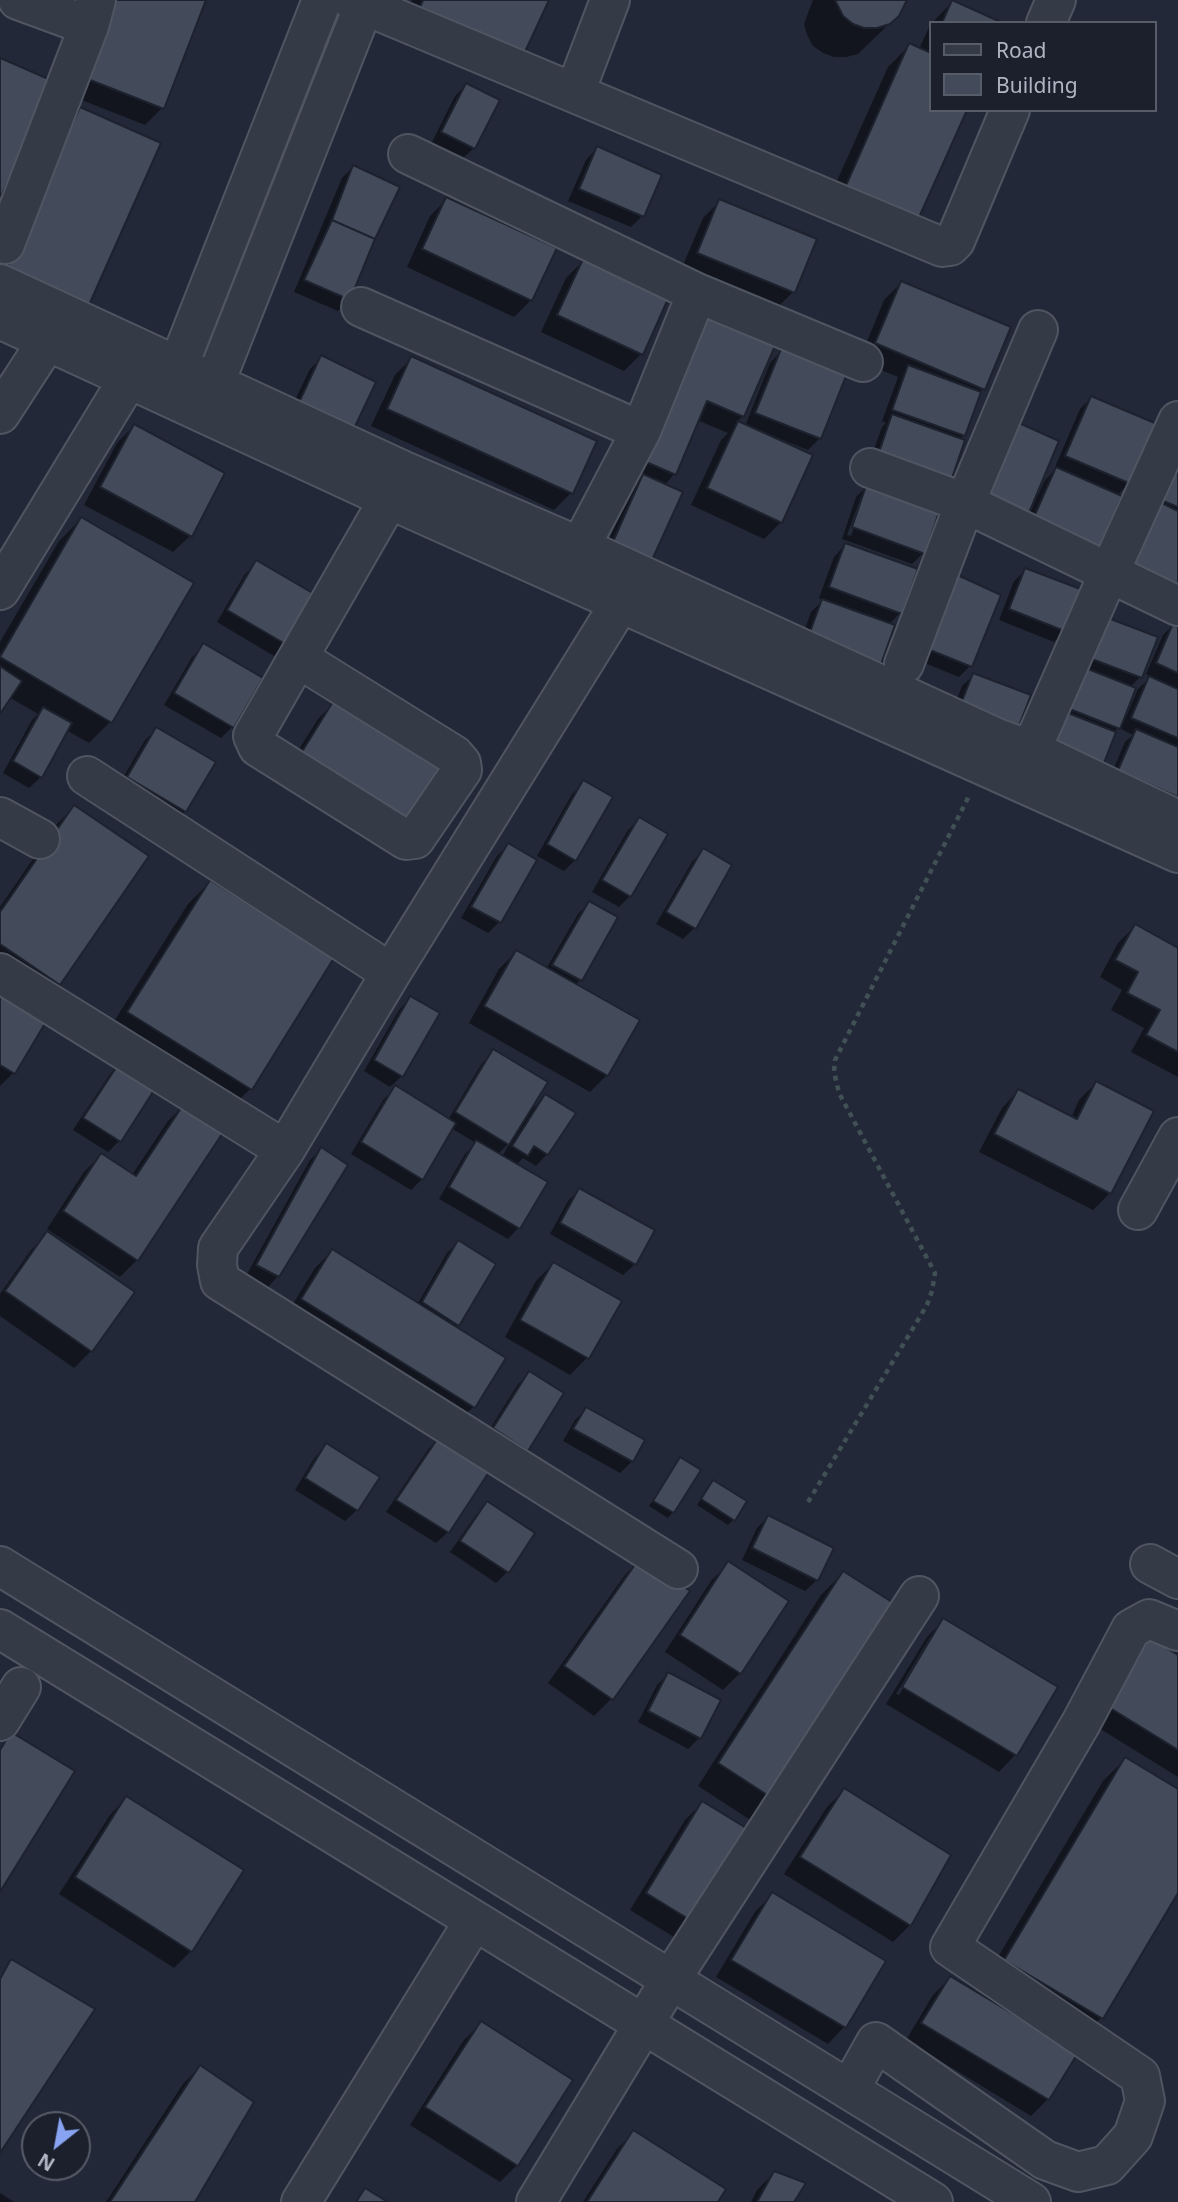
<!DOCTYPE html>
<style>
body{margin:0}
#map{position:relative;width:1178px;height:2202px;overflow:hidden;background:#222837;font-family:"Noto Sans",sans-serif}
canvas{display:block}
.legend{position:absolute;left:929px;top:21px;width:228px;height:91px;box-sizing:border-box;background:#1b202c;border:2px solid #575c69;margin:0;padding:9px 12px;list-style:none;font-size:21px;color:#b0b5c4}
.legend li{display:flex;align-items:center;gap:14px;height:35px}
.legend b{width:35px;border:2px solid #575c69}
.north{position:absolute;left:21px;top:2111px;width:70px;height:70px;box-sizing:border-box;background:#1b202c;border:2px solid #575c69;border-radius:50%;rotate:211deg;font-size:19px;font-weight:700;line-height:28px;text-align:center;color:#b0b5c4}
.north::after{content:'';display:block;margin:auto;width:24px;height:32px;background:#88a3f1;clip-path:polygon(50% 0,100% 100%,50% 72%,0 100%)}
</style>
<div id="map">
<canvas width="1178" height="2202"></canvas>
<ul class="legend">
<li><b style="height:9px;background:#353a47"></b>Road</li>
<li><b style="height:19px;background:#434b5b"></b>Building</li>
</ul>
<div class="north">N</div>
</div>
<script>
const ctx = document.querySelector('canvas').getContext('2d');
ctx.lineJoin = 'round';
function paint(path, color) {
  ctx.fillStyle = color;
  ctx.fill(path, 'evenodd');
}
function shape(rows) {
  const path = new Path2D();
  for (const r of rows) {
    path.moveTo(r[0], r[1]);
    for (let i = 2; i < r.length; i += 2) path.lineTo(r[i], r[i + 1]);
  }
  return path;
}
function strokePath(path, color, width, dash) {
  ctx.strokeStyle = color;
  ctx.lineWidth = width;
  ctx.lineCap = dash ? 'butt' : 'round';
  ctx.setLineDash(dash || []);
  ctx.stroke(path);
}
const shadow = shape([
 [106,0,205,0,162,108,145,125,69,95],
 [412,0,547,0,400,29],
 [813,0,905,0,898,15,858,54,846,57,834,57,823,53,813,46,807,35,804,24],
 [952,2,999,23,932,23],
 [931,23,931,110,823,212,888,67,910,45,919,49],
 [466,85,474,148,462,159,431,144,455,96],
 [80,109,0,297,0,261,58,131],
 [597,148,642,216,631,227,568,201,586,160],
 [353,167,398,188,349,299,338,311,294,292,342,178],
 [447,199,531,300,514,317,407,267,430,216],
 [720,201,815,240,793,292,776,309,681,270,703,218],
 [583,261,641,354,624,371,541,332,566,278],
 [901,283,983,389,978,394,964,435,959,440,867,469,882,427,886,423,882,421,898,377,859,361,884,300],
 [683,332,743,416,736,422,745,426,770,363,781,351,820,438,808,450,775,437,781,522,764,539,691,505,721,440,728,433,697,420,674,474,598,564,632,487,637,482,621,475],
 [321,358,374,383,285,421,310,369],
 [412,358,571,493,554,510,371,426,395,375],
 [1091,398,1129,483,1117,496,1020,538,1033,506,1017,523,1035,494,1038,495,1045,480,1057,468,1055,467,1080,409],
 [134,426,190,536,173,552,84,505,117,443],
 [1178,445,1178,589,1145,514],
 [868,485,923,553,912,564,842,539,856,497],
 [861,497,864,497,851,536,847,535],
 [81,519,111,721,89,743,66,730,41,777,29,788,3,773,32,720,38,714,9,697,0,711,0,642,59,541],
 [845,545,900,613,888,625,796,654,811,612,823,600,819,598,834,557],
 [257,562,285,644,274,656,217,622,245,574],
 [1026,570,1065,631,1054,642,999,620,1014,581],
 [940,586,970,666,959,677,910,657],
 [1175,623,1178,625,1178,805,1108,782,1125,742,1133,735,1121,729,1123,723,1114,732,1032,762,1089,628,1155,638,1140,677,1130,687,1122,718,1125,719,1138,689,1151,677,1146,674,1163,635],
 [204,646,232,727,221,738,164,705,192,657],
 [974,675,1029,696,947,725,962,686],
 [334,703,445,771,279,781,318,719],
 [157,729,185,811,174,822,117,788,145,740],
 [584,783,575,860,564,871,537,856,572,794],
 [74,807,146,857,59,984,42,1001,0,972,0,907,57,824],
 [639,819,630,896,619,907,592,892,628,830],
 [508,845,499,922,488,933,461,918,497,856],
 [703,850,694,928,683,939,656,924,692,862],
 [210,882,332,959,250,1089,228,1111,106,1034,188,904],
 [589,903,580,980,575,985,638,1021,607,1075,590,1092,469,1023,499,969,516,952,546,969,578,914],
 [1135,926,1178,950,1178,1077,1131,1052,1144,1028,1111,1010,1122,990,1100,977,1118,943],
 [0,988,13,1073,0,1086],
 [410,998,402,1076,390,1087,364,1071,399,1010],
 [494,1052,529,1112,545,1096,547,1154,536,1166,523,1158,516,1165,519,1227,508,1239,439,1199,465,1154,476,1143,451,1128,422,1179,411,1190,351,1154,384,1099,395,1088,448,1120,482,1063],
 [510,1142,502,1157,497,1155],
 [121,1062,156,1085,119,1141,108,1152,73,1130,110,1074],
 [1096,1083,1110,1193,1093,1210,979,1152,1002,1108,1018,1091,1071,1118,1079,1100],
 [185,1104,137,1260,120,1277,47,1229,84,1172,101,1155,132,1175,168,1121],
 [322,1149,278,1276,267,1288,246,1276,310,1160],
 [579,1190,635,1264,623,1275,550,1234,568,1201],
 [48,1233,91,1351,74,1368,0,1316,0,1294,31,1250],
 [458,1242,493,1265,455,1328,474,1406,457,1423,285,1317,315,1268,332,1251,417,1305,447,1253],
 [553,1264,587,1358,570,1375,505,1337,536,1281],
 [530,1373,527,1449,515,1461,483,1440,518,1384],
 [586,1409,643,1440,632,1461,620,1473,563,1441,575,1420],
 [441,1437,448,1532,436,1543,386,1512,429,1448],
 [326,1446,357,1510,345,1521,295,1490,315,1457],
 [680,1459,673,1512,668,1518,649,1506],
 [713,1482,733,1520,728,1525,697,1505],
 [487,1503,507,1572,496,1583,450,1552,476,1515],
 [768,1517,817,1580,805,1591,742,1560,757,1528],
 [642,1558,688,1591,611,1699,594,1716,548,1683,625,1575],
 [728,1564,740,1673,723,1690,665,1652,711,1581],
 [843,1573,901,1610,755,1823,698,1786,821,1595],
 [944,1620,1015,1755,999,1772,886,1704,927,1637],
 [930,1637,934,1637,899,1695,896,1694],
 [1178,1657,1178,1777,1086,1720],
 [668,1674,699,1738,688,1749,638,1722,657,1685],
 [1125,1759,1178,1791,1178,1890,1101,2018,1079,2040,983,1982,1103,1781],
 [844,1790,949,1856,910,1925,893,1942,784,1874,827,1807],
 [126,1798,191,1951,174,1968,59,1894,110,1815],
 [702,1803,749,1832,677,1939,630,1910,685,1820],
 [772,1895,884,1962,844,2027,828,2044,716,1977,755,1912],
 [950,1978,1048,2099,1031,2116,906,2040,933,1995],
 [481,2023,571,2081,517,2165,500,2182,410,2125,464,2040],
 [200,2067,193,2202,106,2202,183,2084],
 [634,2132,716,2202,583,2202,617,2149],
 [774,2173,792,2202,751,2202,757,2190],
 [0,2193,14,2202,0,2202]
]);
const building = shape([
 [116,0,206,0,164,109,85,78,116,0],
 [423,0,549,0,524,54,420,7,423,0],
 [835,0,907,0,899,16,890,24,877,28,864,28,853,24,843,16,835,0],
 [952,0,1003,23,942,23,952,0],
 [909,43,929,52,931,47,931,110,967,110,917,222,844,190,909,43],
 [0,58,53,81,0,199,0,58],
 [466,83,500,100,475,149,441,132,466,83],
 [80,107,161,143,89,305,7,269,80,107],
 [597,146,662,175,644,217,579,189,597,146],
 [353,165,400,187,375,239,332,220,353,165],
 [446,197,557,248,532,301,422,249,446,197],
 [719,199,817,239,795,293,697,253,719,199],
 [332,220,375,239,350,300,304,280,332,220],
 [583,259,668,299,643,355,557,315,583,259],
 [901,281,1011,327,985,390,875,343,901,281],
 [699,313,775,346,744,417,707,401,676,475,637,458,699,313],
 [781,349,846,376,821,439,755,413,781,349],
 [321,355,376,382,351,435,296,409,321,355],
 [411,356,597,441,573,494,387,409,411,356],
 [908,365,981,392,965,436,892,410,908,365],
 [1091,396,1157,424,1131,484,1065,456,1091,396],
 [892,414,965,440,950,484,877,458,892,414],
 [1008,418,1059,441,1029,513,978,491,1008,418],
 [738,421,813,455,782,523,707,488,738,421],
 [134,424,225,473,192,537,100,487,134,424],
 [1178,458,1178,507,1161,500,1178,458],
 [1056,467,1122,496,1096,555,1030,526,1056,467],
 [643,474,683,492,647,571,608,553,643,474],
 [867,483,940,509,925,554,852,527,867,483],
 [1156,500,1178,511,1178,594,1126,574,1156,500],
 [81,517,194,583,112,723,0,657,81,517],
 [845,543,918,569,902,614,829,587,845,543],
 [256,560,316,595,287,645,227,610,256,560],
 [1025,568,1083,590,1067,632,1009,609,1025,568],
 [951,572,1001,595,972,667,920,646,951,572],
 [822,599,895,625,879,670,806,643,822,599],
 [1100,615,1158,637,1142,678,1084,656,1100,615],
 [1174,621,1178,623,1178,673,1156,663,1174,621],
 [203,643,263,678,234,728,174,693,203,643],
 [1078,665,1136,688,1120,729,1062,706,1078,665],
 [0,666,22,681,0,714,0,666],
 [973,673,1031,695,1015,736,957,714,973,673],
 [1149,676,1178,689,1178,738,1131,718,1149,676],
 [334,700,447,770,408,834,295,763,334,700],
 [43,707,72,723,42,778,13,761,43,707],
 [1058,709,1116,732,1100,773,1042,750,1058,709],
 [156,727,216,762,186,812,127,777,156,727],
 [1136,729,1178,747,1178,797,1118,770,1136,729],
 [583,780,613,797,576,861,547,844,583,780],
 [74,805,149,856,60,985,0,944,0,912,74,805],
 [639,817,668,834,631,897,602,880,639,817],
 [508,843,537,860,501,923,471,907,508,843],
 [703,848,732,865,696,929,666,912,703,848],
 [210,880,334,958,252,1090,127,1012,210,880],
 [589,901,618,917,582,981,552,965,589,901],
 [1135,924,1178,948,1178,1052,1146,1035,1160,1010,1127,993,1138,972,1115,960,1135,924],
 [516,950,640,1020,608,1076,484,1006,516,950],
 [0,986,50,1015,15,1074,0,1065,0,986],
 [410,996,440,1013,403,1077,374,1060,410,996],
 [493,1049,548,1082,509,1145,455,1112,493,1049],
 [121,1060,158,1084,121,1142,83,1118,121,1060],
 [1096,1081,1154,1111,1111,1194,994,1134,1018,1089,1077,1119,1096,1081],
 [395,1085,456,1123,423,1180,361,1142,395,1085],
 [545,1094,576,1113,548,1155,534,1146,528,1156,512,1146,545,1094],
 [185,1102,226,1128,138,1261,63,1211,101,1153,136,1176,185,1102],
 [476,1140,548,1182,520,1229,449,1187,476,1140],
 [321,1147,348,1165,279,1277,256,1265,321,1147],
 [579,1188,655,1230,636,1265,560,1223,579,1188],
 [47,1231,135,1292,92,1352,5,1291,47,1231],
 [458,1240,496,1264,459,1326,422,1302,458,1240],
 [332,1249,506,1358,475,1408,301,1299,332,1249],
 [553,1262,622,1301,589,1359,520,1320,553,1262],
 [529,1371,564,1393,528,1451,493,1428,529,1371],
 [586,1407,645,1440,633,1462,573,1429,586,1407],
 [440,1435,493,1466,449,1533,396,1500,440,1435],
 [326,1443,380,1477,358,1511,305,1478,326,1443],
 [680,1457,701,1470,674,1513,653,1501,680,1457],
 [713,1480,747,1501,735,1521,701,1499,713,1480],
 [487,1501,535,1533,509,1573,460,1541,487,1501],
 [768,1515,834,1548,818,1581,752,1548,768,1515],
 [641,1556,690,1591,613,1700,564,1666,641,1556],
 [728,1561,789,1601,741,1674,680,1635,728,1561],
 [843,1571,903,1609,778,1802,718,1763,843,1571],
 [943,1618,1058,1687,1017,1756,902,1687,943,1618],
 [1144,1634,1178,1655,1178,1750,1102,1703,1144,1634],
 [668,1672,721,1700,701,1739,648,1711,668,1672],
 [11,1732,75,1771,0,1892,0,1750,11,1732],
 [1125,1757,1178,1789,1178,1893,1103,2019,1004,1960,1125,1757],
 [844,1788,951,1855,911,1926,800,1857,844,1788],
 [126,1796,244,1870,192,1952,75,1877,126,1796],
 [702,1801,751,1831,695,1923,646,1893,702,1801],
 [772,1892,886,1961,846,2028,731,1960,772,1892],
 [11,1959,95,2009,0,2153,0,1979,11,1959],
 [950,1976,1078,2053,1049,2100,921,2023,950,1976],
 [481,2021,573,2080,518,2166,425,2107,481,2021],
 [200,2065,254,2102,195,2202,110,2202,200,2065],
 [633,2130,726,2189,718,2202,587,2202,633,2130],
 [774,2171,806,2183,794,2202,757,2202,774,2171],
 [365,2188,388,2202,356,2202,365,2188]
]);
const path = shape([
 [808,1502,927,1305,932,1291,935,1273,839,1093,834,1072,835,1060,969,796]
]);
const minor = shape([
 [18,0,89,26],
 [352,0,942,247,950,246,955,241,1010,110],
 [1046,23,1056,0],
 [575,92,610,0],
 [408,154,697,293,863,362],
 [5,244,89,26,96,0],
 [0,284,404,471,580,547,999,739,1031,750,1178,820],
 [361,307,641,431],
 [0,319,389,499,1178,853],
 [170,387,322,0],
 [206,405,364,5,362,0],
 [0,414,48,340],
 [870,468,965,503,1178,606],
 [580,547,641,431,697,293],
 [0,590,129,378],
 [621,602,391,973,285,1150,218,1248,217,1265,220,1281,678,1569],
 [298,658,454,755,461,763,462,770,415,839,406,840,258,747,253,736,389,499],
 [904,664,965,503,1038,330],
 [1031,750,1109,573,1178,421],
 [87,776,391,973],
 [0,817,40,839],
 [0,973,285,1150],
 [1138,1210,1178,1137],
 [1150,1564,1178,1579],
 [0,1566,1031,2202],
 [0,1629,933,2202],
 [0,1721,21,1687],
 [849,2090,876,2042,1045,2160,1078,2172,1107,2165,1133,2136,1145,2101,1140,2076,950,1947,1081,1723,1131,1629,1149,1619,1178,1631],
 [301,2202,474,1921],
 [536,2202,671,1979,919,1596]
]);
paint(shadow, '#0007');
paint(building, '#434b5b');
strokePath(building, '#1d222e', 2);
strokePath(minor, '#505562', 42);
strokePath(path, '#415055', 4.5, [5, 5]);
strokePath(minor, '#353a47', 38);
</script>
